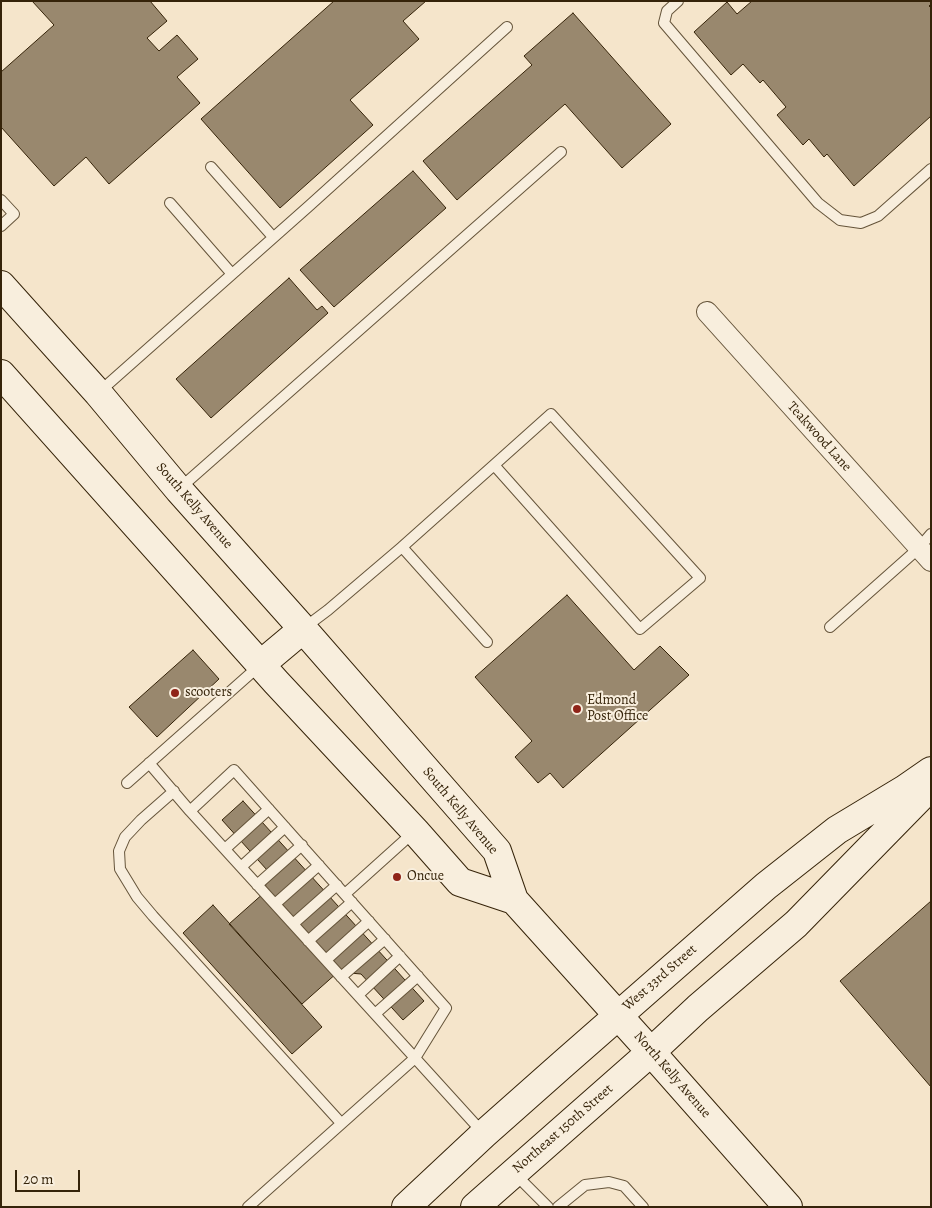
<!DOCTYPE html>
<style>
body{margin:0}
#map{position:relative;width:932px;height:1208px;overflow:hidden;background:#f5e5cb;font-family:Alegreya,serif}
canvas{display:block}
.frame{position:absolute;inset:0;border:2px solid #352309;pointer-events:none}
.scale{position:absolute;left:15px;top:1170px;width:65px;height:22px;box-sizing:border-box;border:2px solid #352309;border-top:0;padding-left:6px;font-size:15px;line-height:18px;white-space:nowrap;color:#352309;-webkit-text-stroke:4px #f8eedd;paint-order:stroke}
</style>
<div id="map">
<canvas width="932" height="1208"></canvas>
<div class="frame"></div>
<div class="scale">20 m</div>
</div>
<script>
const ctx = document.querySelector('canvas').getContext('2d');
ctx.lineJoin = 'round';
function paint(path, color) {
  ctx.fillStyle = color;
  ctx.fill(path, 'evenodd');
}
function shape(rows) {
  const path = new Path2D();
  for (const r of rows) {
    path.moveTo(r[0], r[1]);
    for (let i = 2; i < r.length; i += 2) path.lineTo(r[i], r[i + 1]);
  }
  return path;
}
function strokePath(path, color, width, dash) {
  ctx.strokeStyle = color;
  ctx.lineWidth = width;
  ctx.lineCap = dash ? 'butt' : 'round';
  ctx.setLineDash(dash || []);
  ctx.stroke(path);
}
function drawText(font, color, halo, rows, align = 'center') {
  ctx.font = font + ' Alegreya,serif';
  ctx.lineWidth = 4;
  ctx.setLineDash([]);
  ctx.textBaseline = 'middle';
  ctx.strokeStyle = halo;
  ctx.fillStyle = color;
  for (const [text, x, y, turn = 0] of rows) {
    ctx.save();
    ctx.translate(x, y);
    ctx.rotate((+turn || 0) * Math.PI / 180);
    ctx.textAlign = isNaN(turn) ? turn : align;
    if (halo) ctx.strokeText(text, 0, 0);
    ctx.fillText(text, 0, 0);
    ctx.restore();
  }
}
const building = shape([
 [32,1,150,1,167,21,147,38,159,51,177,35,198,59,177,77,200,103,109,184,86,157,54,186,1,127,1,72,54,25,32,1],
 [334,1,426,1,403,21,419,39,350,100,373,125,280,208,201,119,334,1],
 [752,1,931,1,931,4,929,6,931,8,931,116,854,186,827,154,824,157,809,139,803,145,777,115,786,107,763,80,760,83,743,64,731,75,694,32,727,2,737,14,752,1],
 [573,13,671,124,622,168,565,104,457,200,423,161,532,65,524,56,573,13],
 [413,171,446,208,334,307,300,270,413,171],
 [289,278,317,310,322,306,328,313,211,418,176,379,289,278],
 [567,595,634,670,660,646,689,675,563,788,550,773,538,783,515,757,532,741,475,677,567,595],
 [193,650,219,679,157,737,129,707,193,650],
 [243,801,424,1001,403,1020,361,974,338,972,302,1004,229,924,265,892,267,870,222,820,243,801],
 [931,901,931,1087,840,981,931,901],
 [213,905,322,1027,292,1054,183,933,213,905]
]);
const service = shape([
 [678,1,667,11,664,23,818,203,840,220,861,223,878,216,931,169],
 [211,167,273,237],
 [1,200,14,214,1,226],
 [170,203,232,274],
 [98,393,309,206,507,27],
 [179,489,561,152],
 [402,547,487,642],
 [830,627,919,548,931,534],
 [304,628,328,610,402,547,494,465,551,414,700,578,640,629,494,465],
 [149,763,190,811,234,770,446,1008,415,1058,190,811],
 [127,783,259,666],
 [174,791,141,820,125,837,119,851,120,869,137,897,153,916,341,1123],
 [225,849,269,809],
 [241,867,285,827],
 [257,885,302,845],
 [345,894,415,831],
 [275,904,319,865],
 [293,924,337,885],
 [308,941,352,902],
 [326,960,369,921],
 [341,977,385,939],
 [358,995,400,956],
 [375,1014,418,976],
 [514,1173,548,1207],
 [248,1207,415,1058,484,1134],
 [558,1207,585,1185,609,1182,624,1186,643,1207]
]);
const minor = shape([
 [707,312,931,561]
]);
const secondary = shape([
 [1,285,98,393,179,490,303,629,497,851,514,900,651,1052,788,1207],
 [1,374,276,682,415,831,460,882,514,900],
 [260,665,303,629],
 [406,1207,484,1134,563,1064,766,886,837,830,905,789,931,771],
 [475,1207,651,1052,698,1008,796,924,931,786]
]);
const markers = [
 [175,693,5,"#8f2418"],
 [577,709,5,"#8f2418"],
 [397,877,5,"#8f2418"]
];
const streetNames = [
 ["Teakwood Lane",819,437,48],
 ["South Kelly Avenue",194,506,49],
 ["South Kelly Avenue",460,811,50],
 ["West 33rd Street",660,978,-41],
 ["North Kelly Avenue",672,1075,49],
 ["Northeast 150th Street",563,1129,-41]
];
const poiNames = [
 ["scooters",185,693],
 ["Edmond",587,701],
 ["Post Office",587,717],
 ["Oncue",407,877]
];
paint(building, '#99886e');
strokePath(building, '#352309', 1);
strokePath(service, '#65543a', 12);
strokePath(minor, '#65543a', 22);
strokePath(secondary, '#352309', 30);
strokePath(service, '#f8eedd', 10);
strokePath(minor, '#f8eedd', 20);
strokePath(secondary, '#f8eedd', 28);
for (const [x, y, r, color] of markers) {
  const dot = new Path2D();
  dot.arc(x, y, r, 0, 2 * Math.PI);
  ctx.fillStyle = color;
  ctx.fill(dot);
  strokePath(dot, '#f8eedd', 2);
}
drawText('14px', '#352309', '#f8eedd', streetNames);
drawText('14px', '#352309', '#f8eedd', poiNames, 'left');
</script>
